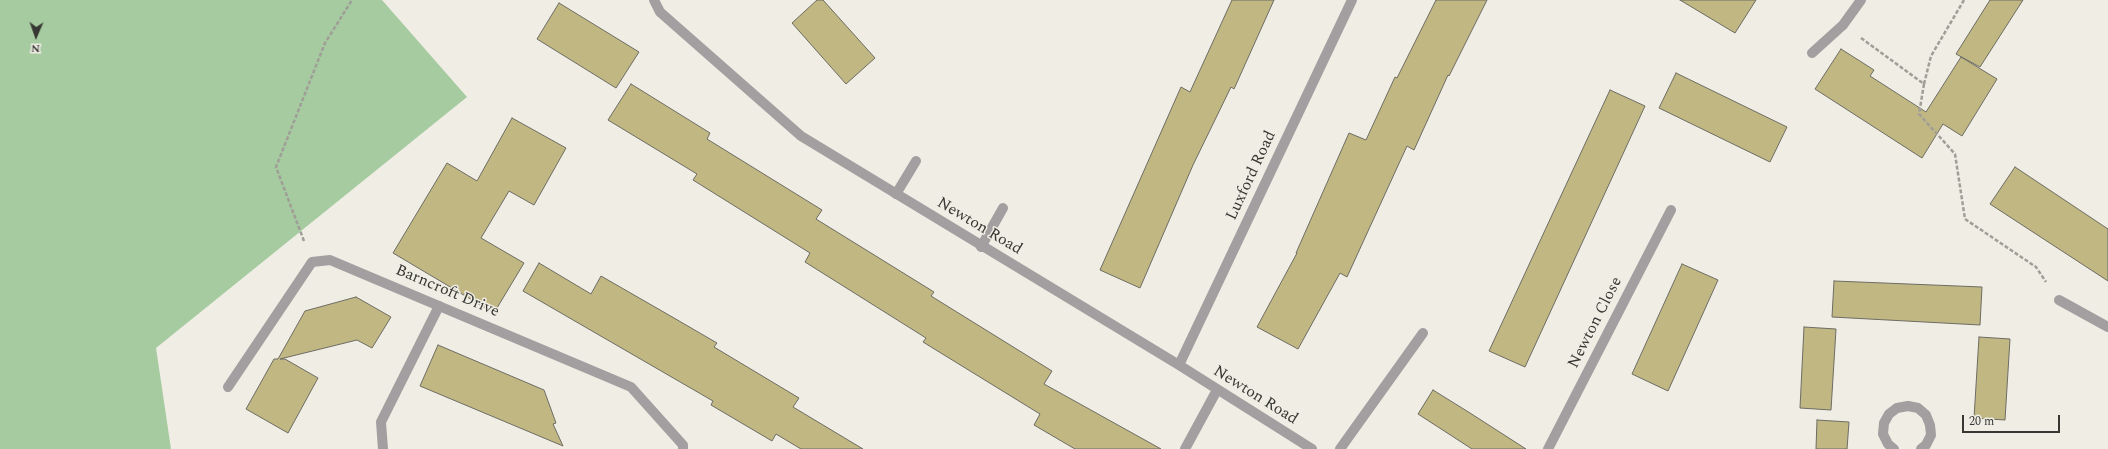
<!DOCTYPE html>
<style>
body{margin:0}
#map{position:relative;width:2108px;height:449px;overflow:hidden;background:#efede4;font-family:Spectral,serif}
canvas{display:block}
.north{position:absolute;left:16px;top:16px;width:40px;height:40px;-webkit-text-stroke:3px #efede4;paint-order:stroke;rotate:182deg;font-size:11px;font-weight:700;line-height:16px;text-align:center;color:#373733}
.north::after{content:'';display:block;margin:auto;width:14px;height:18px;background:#373733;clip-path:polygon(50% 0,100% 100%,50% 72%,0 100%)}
.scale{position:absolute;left:1962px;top:415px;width:98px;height:18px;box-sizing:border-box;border:2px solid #373733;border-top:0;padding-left:5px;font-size:12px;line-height:14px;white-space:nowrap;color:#373733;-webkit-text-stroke:3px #efede4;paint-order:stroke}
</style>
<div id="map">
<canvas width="2108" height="449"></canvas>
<div class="north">N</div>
<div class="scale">20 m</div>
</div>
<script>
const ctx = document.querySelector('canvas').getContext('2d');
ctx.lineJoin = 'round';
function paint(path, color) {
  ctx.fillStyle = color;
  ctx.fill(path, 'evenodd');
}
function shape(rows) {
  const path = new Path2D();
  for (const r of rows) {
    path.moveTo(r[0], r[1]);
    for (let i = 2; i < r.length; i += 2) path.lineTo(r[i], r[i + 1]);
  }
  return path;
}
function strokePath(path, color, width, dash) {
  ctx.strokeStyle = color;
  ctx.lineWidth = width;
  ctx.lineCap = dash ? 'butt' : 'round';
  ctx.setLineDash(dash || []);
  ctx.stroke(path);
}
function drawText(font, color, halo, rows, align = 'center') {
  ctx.font = font + ' Spectral,serif';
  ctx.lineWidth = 3;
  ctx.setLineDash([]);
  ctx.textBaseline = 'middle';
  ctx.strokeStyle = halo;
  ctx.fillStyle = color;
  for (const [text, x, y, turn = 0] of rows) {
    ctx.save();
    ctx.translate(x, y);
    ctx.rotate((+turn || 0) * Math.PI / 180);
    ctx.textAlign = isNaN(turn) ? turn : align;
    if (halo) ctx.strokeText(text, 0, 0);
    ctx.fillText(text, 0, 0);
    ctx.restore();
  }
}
const forest = shape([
 [0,0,382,0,467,97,156,348,171,449,0,449]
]);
const building = shape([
 [817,0,823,0,875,58,846,84,792,23,817,0],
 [1232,0,1274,0,1234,89,1231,87,1193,165,1140,288,1100,270,1181,87,1190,92,1232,0],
 [1436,0,1487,0,1449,76,1448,75,1414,150,1407,146,1347,277,1340,273,1298,349,1257,327,1297,253,1296,253,1349,133,1366,140,1395,77,1397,78,1436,0],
 [1680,0,1756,0,1735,33,1680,0],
 [1990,0,2023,0,1980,67,1956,54,1990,0],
 [559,3,639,52,616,88,537,39,559,3],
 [1841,49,1874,70,1870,76,1926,112,1961,57,1997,79,1962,136,1943,124,1922,158,1815,89,1841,49],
 [1676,73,1787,127,1770,162,1659,108,1676,73],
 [631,84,710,133,707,139,822,210,816,219,934,292,931,296,1052,371,1044,384,1161,449,1075,449,1034,425,1040,414,923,342,926,338,805,262,810,253,693,180,697,174,608,120,631,84],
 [1610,90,1645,106,1525,367,1489,351,1610,90],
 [512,118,566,148,534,205,509,191,481,238,524,263,494,313,393,253,447,163,477,181,512,118],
 [2015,167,2108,229,2108,281,1990,204,2015,167],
 [539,263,591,294,601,276,674,318,717,343,714,347,799,398,793,407,863,449,801,449,776,434,772,441,711,405,713,401,523,291,539,263],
 [1682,264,1718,280,1668,391,1632,374,1682,264],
 [1834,281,1982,287,1980,325,1832,317,1834,281],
 [356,297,391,317,372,348,357,340,280,359,285,359,318,378,288,433,246,409,274,359,278,359,305,311,356,297],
 [1804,327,1836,329,1831,410,1800,408,1804,327],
 [1979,337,2010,339,2005,420,1974,418,1979,337],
 [438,345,544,390,556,423,553,424,563,446,420,386,438,345],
 [1433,390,1470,413,1526,449,1472,449,1418,414,1433,390],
 [1817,420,1849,422,1847,449,1816,449,1817,420]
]);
const path = shape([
 [1861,38,1924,84,1919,114,1955,154,1965,219,2036,267,2046,282],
 [1924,84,1931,56,1964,0],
 [304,241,276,167,325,43,352,0]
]);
const lane = shape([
 [896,194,916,161],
 [981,247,1003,208],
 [383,449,381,422,439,306],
 [1340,449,1423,333]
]);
const street = shape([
 [654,0,660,12,801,136,1179,365,1312,449],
 [1812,53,1843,25,1861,0],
 [2059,300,2108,327],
 [1179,365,1352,0],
 [228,387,312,262,330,260,631,387,683,445,683,449],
 [1185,449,1217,390],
 [1548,449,1671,210],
 [1894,449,1888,444,1883,434,1884,423,1889,414,1897,408,1908,406,1918,408,1926,415,1930,425,1931,435,1926,445,1921,449]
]);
const streetNames = [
 ["Luxford Road",1252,176,-65],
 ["Newton Road",979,227,31],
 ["Barncroft Drive",447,292,23],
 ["Newton Close",1596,323,-63],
 ["Newton Road",1255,396,32]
];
paint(forest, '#a6cba0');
paint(building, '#c1b783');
strokePath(building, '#6d6c63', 1);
strokePath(path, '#9f9e97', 2.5, [4, 2]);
strokePath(lane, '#a39fa1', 10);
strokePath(street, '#a39fa1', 10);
drawText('16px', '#373733', '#efede4', streetNames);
</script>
